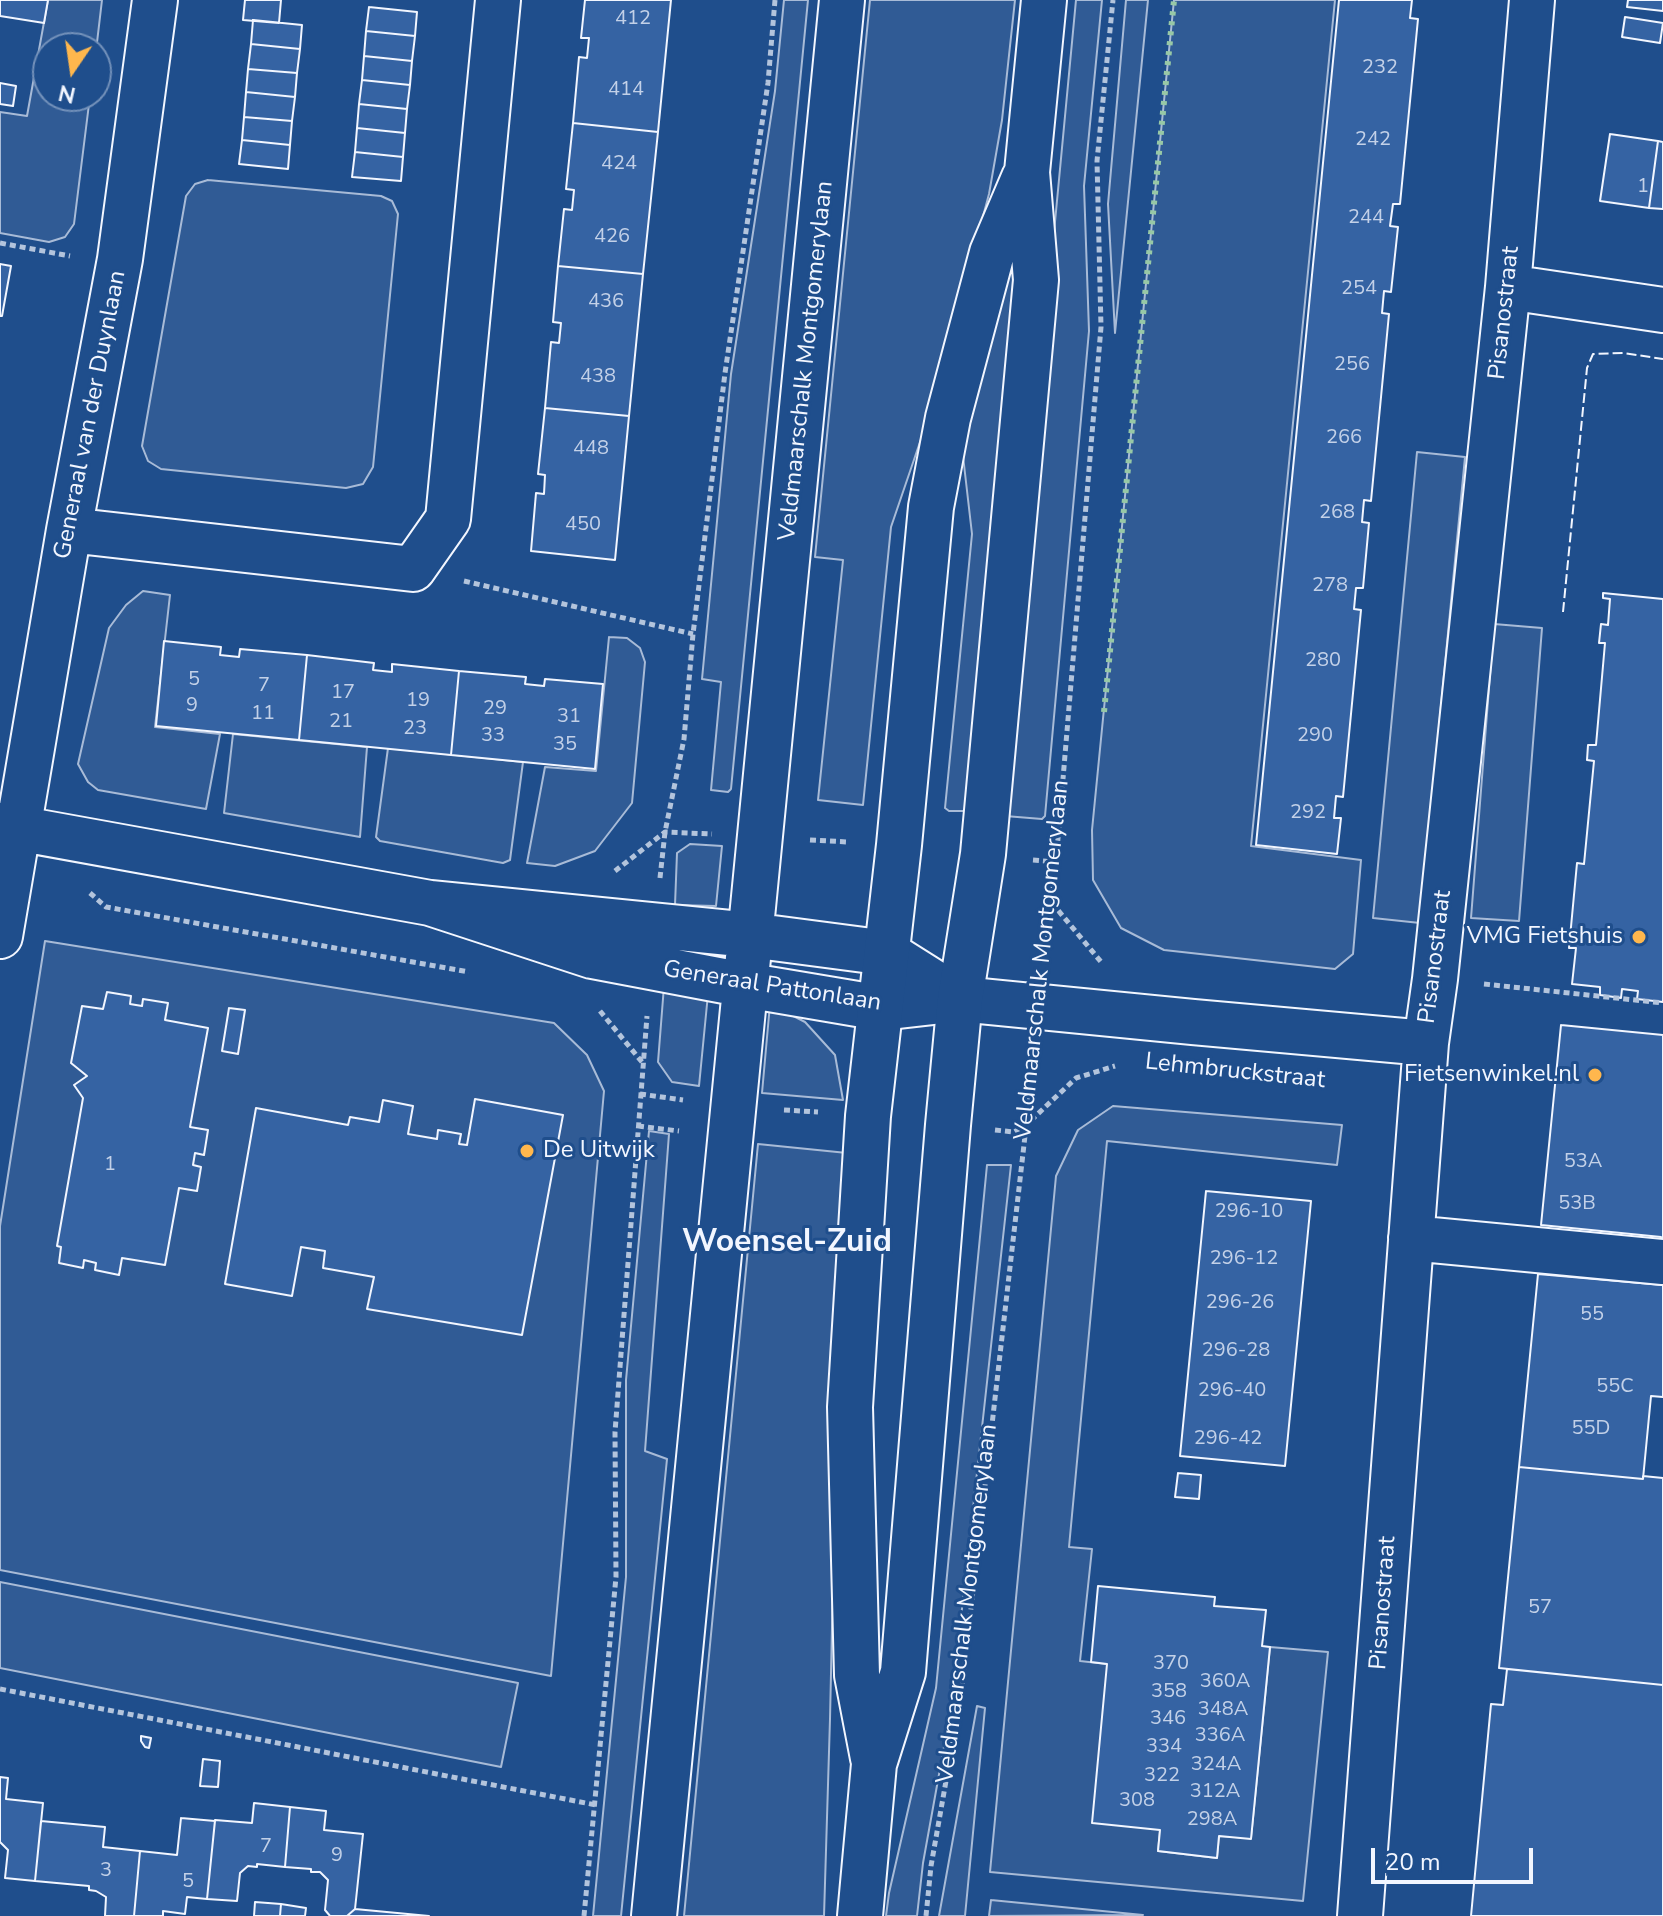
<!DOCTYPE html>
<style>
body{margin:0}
#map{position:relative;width:1663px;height:1916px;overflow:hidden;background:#1f4e8c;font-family:"Nunito Sans",sans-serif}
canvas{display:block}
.north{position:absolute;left:32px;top:32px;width:80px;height:80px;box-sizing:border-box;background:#1f4e8c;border:2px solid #7391ba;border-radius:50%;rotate:193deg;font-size:22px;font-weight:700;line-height:32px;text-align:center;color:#f2f6ff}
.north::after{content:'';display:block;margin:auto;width:28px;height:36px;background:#ffb74d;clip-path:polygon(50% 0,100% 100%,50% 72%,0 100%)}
.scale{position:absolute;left:1371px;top:1848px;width:162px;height:36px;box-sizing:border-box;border:4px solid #f2f6ff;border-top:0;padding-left:10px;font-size:24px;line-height:28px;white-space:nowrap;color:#f2f6ff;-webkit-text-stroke:6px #1f4e8c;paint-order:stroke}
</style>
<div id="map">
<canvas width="1663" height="1916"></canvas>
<div class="north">N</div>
<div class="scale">20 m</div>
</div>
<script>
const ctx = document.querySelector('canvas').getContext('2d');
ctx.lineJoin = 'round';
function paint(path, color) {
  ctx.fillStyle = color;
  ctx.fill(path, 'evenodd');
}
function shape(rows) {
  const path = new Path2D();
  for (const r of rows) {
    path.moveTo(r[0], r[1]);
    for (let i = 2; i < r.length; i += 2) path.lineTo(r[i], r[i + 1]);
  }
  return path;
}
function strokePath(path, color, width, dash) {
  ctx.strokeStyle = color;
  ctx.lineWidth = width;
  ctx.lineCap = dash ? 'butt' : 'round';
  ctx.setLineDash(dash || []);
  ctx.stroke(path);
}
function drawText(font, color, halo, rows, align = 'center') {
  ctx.font = font + ' "Nunito Sans",sans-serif';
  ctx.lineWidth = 6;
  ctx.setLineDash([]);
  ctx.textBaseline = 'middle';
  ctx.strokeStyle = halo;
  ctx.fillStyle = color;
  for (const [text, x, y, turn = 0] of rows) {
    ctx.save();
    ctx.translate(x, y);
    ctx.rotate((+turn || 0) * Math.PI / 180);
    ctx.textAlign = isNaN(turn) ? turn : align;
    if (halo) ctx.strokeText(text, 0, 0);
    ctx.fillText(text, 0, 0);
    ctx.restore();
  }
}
const built = shape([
 [48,0,102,0,96,51,96,48,48,48,48,96,90,96,74,224,65,237,49,242,0,233,0,112,27,116,48,0],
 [784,0,808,0,731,789,728,792,711,790,721,682,702,679,731,374,775,91,784,0],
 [870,0,1015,0,1002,120,989,194,932,407,891,527,863,805,818,800,843,560,815,557,870,0],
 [1076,0,1102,0,1084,186,1089,331,1045,816,1042,819,1005,816,1053,243,1076,0],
 [1126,0,1148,0,1115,333,1108,204,1126,0],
 [1174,0,1335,0,1251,846,1361,860,1353,954,1335,969,1164,950,1121,928,1093,880,1092,830,1174,0],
 [208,180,381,196,392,201,398,214,373,467,363,484,346,488,161,469,148,461,142,446,186,196,195,184,208,180],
 [1011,238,1022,240,965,811,949,811,945,808,972,534,960,430,1011,238],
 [1417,452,1465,457,1420,923,1373,918,1417,452],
 [143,591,170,595,155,727,220,734,206,809,98,790,88,782,78,764,109,628,126,605,143,591],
 [1494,624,1542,628,1519,921,1471,918,1494,624],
 [609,637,627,638,640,648,645,662,632,803,595,851,555,866,527,863,545,767,596,771,609,637],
 [233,734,367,747,360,837,224,813,233,734],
 [388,748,523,762,510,860,503,863,380,841,376,837,388,748],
 [690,844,722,846,716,906,675,905,677,853,690,844],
 [45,941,554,1023,587,1055,604,1091,551,1676,0,1570,0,1226,45,941],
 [664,986,708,994,699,1086,672,1082,658,1062,664,986],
 [770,1004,805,1022,835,1055,843,1100,762,1093,770,1004],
 [1113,1106,1342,1125,1337,1165,1107,1141,1069,1547,1092,1549,1080,1661,1107,1664,1160,1830,1158,1851,1217,1858,1219,1836,1251,1838,1270,1647,1328,1652,1303,1901,990,1872,1056,1176,1078,1130,1113,1106],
 [649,1131,669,1134,645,1451,667,1459,621,1916,593,1916,626,1577,626,1380,649,1131],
 [758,1144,847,1153,837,1398,830,1719,824,1916,684,1916,758,1144],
 [987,1165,1011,1165,951,1708,923,1863,917,1916,886,1916,889,1893,936,1688,987,1165],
 [0,1582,518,1683,501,1767,0,1668,0,1582],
 [977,1706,985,1708,965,1916,939,1916,977,1706],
 [991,1900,1143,1915,989,1916,991,1900]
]);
const building = shape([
 [0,0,48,0,44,23,0,16,0,0],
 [245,0,281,0,279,23,243,20,245,0],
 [585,0,671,0,658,132,573,123,579,57,587,58,589,38,581,38,585,0],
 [1339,0,1412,0,1410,18,1418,19,1400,204,1393,204,1390,226,1398,227,1391,292,1384,291,1382,313,1389,314,1371,501,1364,500,1362,522,1369,523,1363,588,1356,588,1354,609,1361,610,1343,797,1336,796,1334,818,1341,818,1337,854,1256,845,1339,0],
 [1628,0,1663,0,1663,11,1627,7,1628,0],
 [369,7,417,12,415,36,366,31,369,7],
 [1625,17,1663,23,1660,43,1622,37,1625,17],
 [253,20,302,25,300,49,251,44,253,20],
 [366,31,415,36,412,61,364,56,366,31],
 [251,44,300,49,297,73,248,69,251,44],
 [364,56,412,61,410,85,362,80,364,56],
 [248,69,297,73,295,97,246,92,248,69],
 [362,80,410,85,407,109,359,104,362,80],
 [0,83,16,86,13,106,0,104,0,83],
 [246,92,295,97,292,121,244,117,246,92],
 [359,104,407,109,405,133,357,128,359,104],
 [244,117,292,121,290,145,242,140,244,117],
 [573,123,658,132,643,274,558,266,564,209,572,210,574,190,566,189,573,123],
 [357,128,405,133,403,157,355,152,357,128],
 [1610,134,1658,141,1649,208,1600,201,1610,134],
 [242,140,290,145,288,169,239,164,242,140],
 [1658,141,1663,142,1663,209,1649,208,1658,141],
 [355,152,403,157,401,181,352,177,355,152],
 [0,264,11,266,2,316,0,316,0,264],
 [558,266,643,274,629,416,545,408,551,342,559,343,561,323,553,322,558,266],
 [545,408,629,416,615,560,531,551,536,493,544,494,545,475,538,474,545,408],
 [1603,593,1663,599,1663,1002,1637,999,1638,991,1622,989,1621,998,1600,995,1600,987,1572,984,1576,948,1569,948,1577,863,1584,864,1594,761,1587,760,1588,745,1596,745,1605,643,1599,643,1601,624,1608,625,1610,599,1603,598,1603,593],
 [164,641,221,647,220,655,239,657,240,649,307,655,299,740,156,726,164,641],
 [307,655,374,663,373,670,392,672,392,664,459,671,451,755,299,740,307,655],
 [459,671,526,677,525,684,544,686,545,679,603,684,595,769,451,755,459,671],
 [107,992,131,996,130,1004,142,1006,143,999,168,1003,165,1020,208,1028,190,1127,208,1130,204,1155,195,1153,193,1165,201,1167,197,1191,179,1188,165,1265,122,1258,119,1275,95,1270,96,1263,84,1260,83,1268,59,1263,61,1247,57,1246,83,1098,74,1085,87,1076,71,1063,82,1006,103,1009,107,992],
 [229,1008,245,1010,238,1054,222,1051,229,1008],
 [1561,1025,1663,1035,1663,1249,1660,1248,1661,1237,1541,1225,1561,1025],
 [475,1099,563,1115,522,1335,367,1309,374,1277,323,1268,325,1251,301,1247,292,1296,225,1284,256,1108,348,1125,350,1117,379,1122,383,1100,413,1106,408,1134,437,1139,438,1130,461,1134,459,1144,467,1145,475,1099],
 [1206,1191,1311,1201,1285,1466,1180,1456,1206,1191],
 [1538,1274,1663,1285,1663,1397,1651,1396,1643,1479,1519,1467,1538,1274],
 [1519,1467,1643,1479,1643,1476,1663,1478,1663,1685,1499,1668,1519,1467],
 [1178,1473,1201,1475,1199,1499,1175,1497,1178,1473],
 [1098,1586,1215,1597,1214,1606,1266,1610,1262,1646,1270,1647,1251,1839,1219,1836,1217,1858,1158,1851,1160,1830,1092,1823,1107,1664,1091,1662,1098,1586],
 [1507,1669,1663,1685,1663,1916,1471,1916,1491,1704,1503,1705,1507,1669],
 [141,1736,151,1738,149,1748,145,1747,141,1741,141,1736],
 [203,1759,220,1761,218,1787,200,1786,203,1759],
 [0,1777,8,1778,6,1799,43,1803,35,1881,5,1878,8,1850,0,1842,0,1777],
 [254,1803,290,1807,285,1867,257,1864,257,1867,248,1866,240,1873,237,1901,207,1899,215,1820,252,1823,254,1803],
 [290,1807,326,1811,324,1830,363,1834,355,1909,347,1916,330,1916,325,1910,328,1880,320,1872,311,1872,311,1869,285,1867,290,1807],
 [181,1818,215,1821,207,1899,187,1897,185,1914,163,1911,163,1916,134,1916,140,1851,177,1855,181,1818],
 [41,1821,105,1827,103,1847,140,1851,134,1916,105,1916,106,1897,96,1891,89,1890,89,1886,35,1881,41,1821],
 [255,1902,281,1904,280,1916,254,1916,255,1902],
 [281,1904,306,1908,305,1916,280,1916,281,1904],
 [355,1909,429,1916,347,1916,355,1909]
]);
const path = shape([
 [0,243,70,256],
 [464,581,693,634],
 [810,840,848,842],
 [1033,860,1056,862],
 [615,871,665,832,712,834],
 [660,878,665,832,684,739,693,634,725,373,768,83,775,0],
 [90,893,106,907,469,972],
 [1052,903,1102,963],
 [1045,960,1056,862,1101,327,1097,161,1113,0],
 [1484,984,1663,1003],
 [600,1011,642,1062],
 [640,1094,683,1100],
 [784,1110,818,1112],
 [638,1126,679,1131],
 [995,1130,1014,1132,1026,1125,1076,1078,1115,1066],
 [0,1689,596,1805],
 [584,1916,616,1577,615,1432,647,1016],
 [926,1916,931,1866,961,1696,1034,1057]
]);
const minor = shape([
 [1508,287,1663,310],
 [69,530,413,569,448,519,498,0],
 [0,825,430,903,750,935,887,953,960,999],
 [430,903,592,956,745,985,881,1008,960,999,1193,1022,1426,1043],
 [0,936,69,530,120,259,155,0],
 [1411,1238,1663,1262],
 [654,1916,842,0],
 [1360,1916,1426,1043,1435,979,1508,287,1532,0]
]);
const major = shape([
 [873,1758,857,1675,850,1407,868,1116,899,845,931,507,948,418,992,253,1024,178],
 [860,1916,874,1764,903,1672,948,1125,960,999,983,854,1036,280,1027,172,1044,0]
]);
const hedge = shape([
 [1104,712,1174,0]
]);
const fence = shape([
 [1563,612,1587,368,1593,354,1623,353,1663,359]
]);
const markers = [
 [1639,937,8,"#ffb74d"],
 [1595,1075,8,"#ffb74d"],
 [527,1151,8,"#ffb74d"]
];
const numberNames = [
 ["412",633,19],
 ["232",1380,68],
 ["414",626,90],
 ["242",1373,140],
 ["424",619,164],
 ["1",1643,187],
 ["244",1366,218],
 ["426",612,237],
 ["254",1359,289],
 ["436",606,302],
 ["256",1352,365],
 ["438",598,377],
 ["266",1344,438],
 ["448",591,449],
 ["268",1337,513],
 ["450",583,525],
 ["278",1330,586],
 ["280",1323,661],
 ["5",194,680],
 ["7",264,686],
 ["17",343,693],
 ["19",418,701],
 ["9",192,706],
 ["29",495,709],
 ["11",263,714],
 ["31",569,717],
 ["21",341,722],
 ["23",415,729],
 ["33",493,736],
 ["290",1315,736],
 ["35",565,745],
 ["292",1308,813],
 ["53A",1583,1162],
 ["1",110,1165],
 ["53B",1577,1204],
 ["296-10",1249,1212],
 ["296-12",1244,1259],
 ["296-26",1240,1303],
 ["55",1592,1315],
 ["296-28",1236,1351],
 ["55C",1615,1387],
 ["296-40",1232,1391],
 ["55D",1591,1429],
 ["296-42",1228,1439],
 ["57",1540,1608],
 ["370",1171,1664],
 ["360A",1225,1682],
 ["358",1169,1692],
 ["348A",1223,1710],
 ["346",1168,1719],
 ["336A",1220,1736],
 ["334",1164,1747],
 ["324A",1216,1765],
 ["322",1162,1776],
 ["312A",1215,1792],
 ["308",1137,1801],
 ["298A",1212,1820],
 ["7",266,1847],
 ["9",337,1856],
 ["3",106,1871],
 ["5",188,1882]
];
const streetNames = [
 ["Pisanostraat",1505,313,-84],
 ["Veldmaarschalk Montgomerylaan",807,361,-84],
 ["Generaal van der Duynlaan",91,415,-79],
 ["Pisanostraat",1436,957,-83],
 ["Veldmaarschalk Montgomerylaan",1043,960,-84],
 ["Generaal Pattonlaan",772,987,9],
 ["Lehmbruckstraat",1235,1072,6],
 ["Pisanostraat",1384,1603,-86],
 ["Veldmaarschalk Montgomerylaan",968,1604,-83]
];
const poiNames = [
 ["VMG Fietshuis",1623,937],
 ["Fietsenwinkel.nl",1579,1075],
 ["De Uitwijk",543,1151,"left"]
];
const districtNames = [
 ["Woensel-Zuid",787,1243]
];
paint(built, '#305b95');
strokePath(built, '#a8bbd7', 2);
paint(building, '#3563a3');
strokePath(building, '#f2f6ff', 2);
strokePath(minor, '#f2f6ff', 48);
strokePath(major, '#f2f6ff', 48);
strokePath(path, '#b3c4dc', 5, [6, 4]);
strokePath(minor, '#1f4e8c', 44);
strokePath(major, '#1f4e8c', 44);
strokePath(hedge, '#97c8a6', 6, [4, 6]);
strokePath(fence, '#f2f6ff', 2, [10, 4]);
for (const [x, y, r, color] of markers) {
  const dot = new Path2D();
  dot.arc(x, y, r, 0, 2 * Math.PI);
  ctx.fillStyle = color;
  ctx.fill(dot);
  strokePath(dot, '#1f4e8c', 3);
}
drawText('20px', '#c3d1e8', null, numberNames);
drawText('24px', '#f2f6ff', '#1f4e8c', streetNames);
drawText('24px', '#f2f6ff', '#1f4e8c', poiNames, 'right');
drawText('bold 32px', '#f2f6ff', '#1f4e8c', districtNames);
</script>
